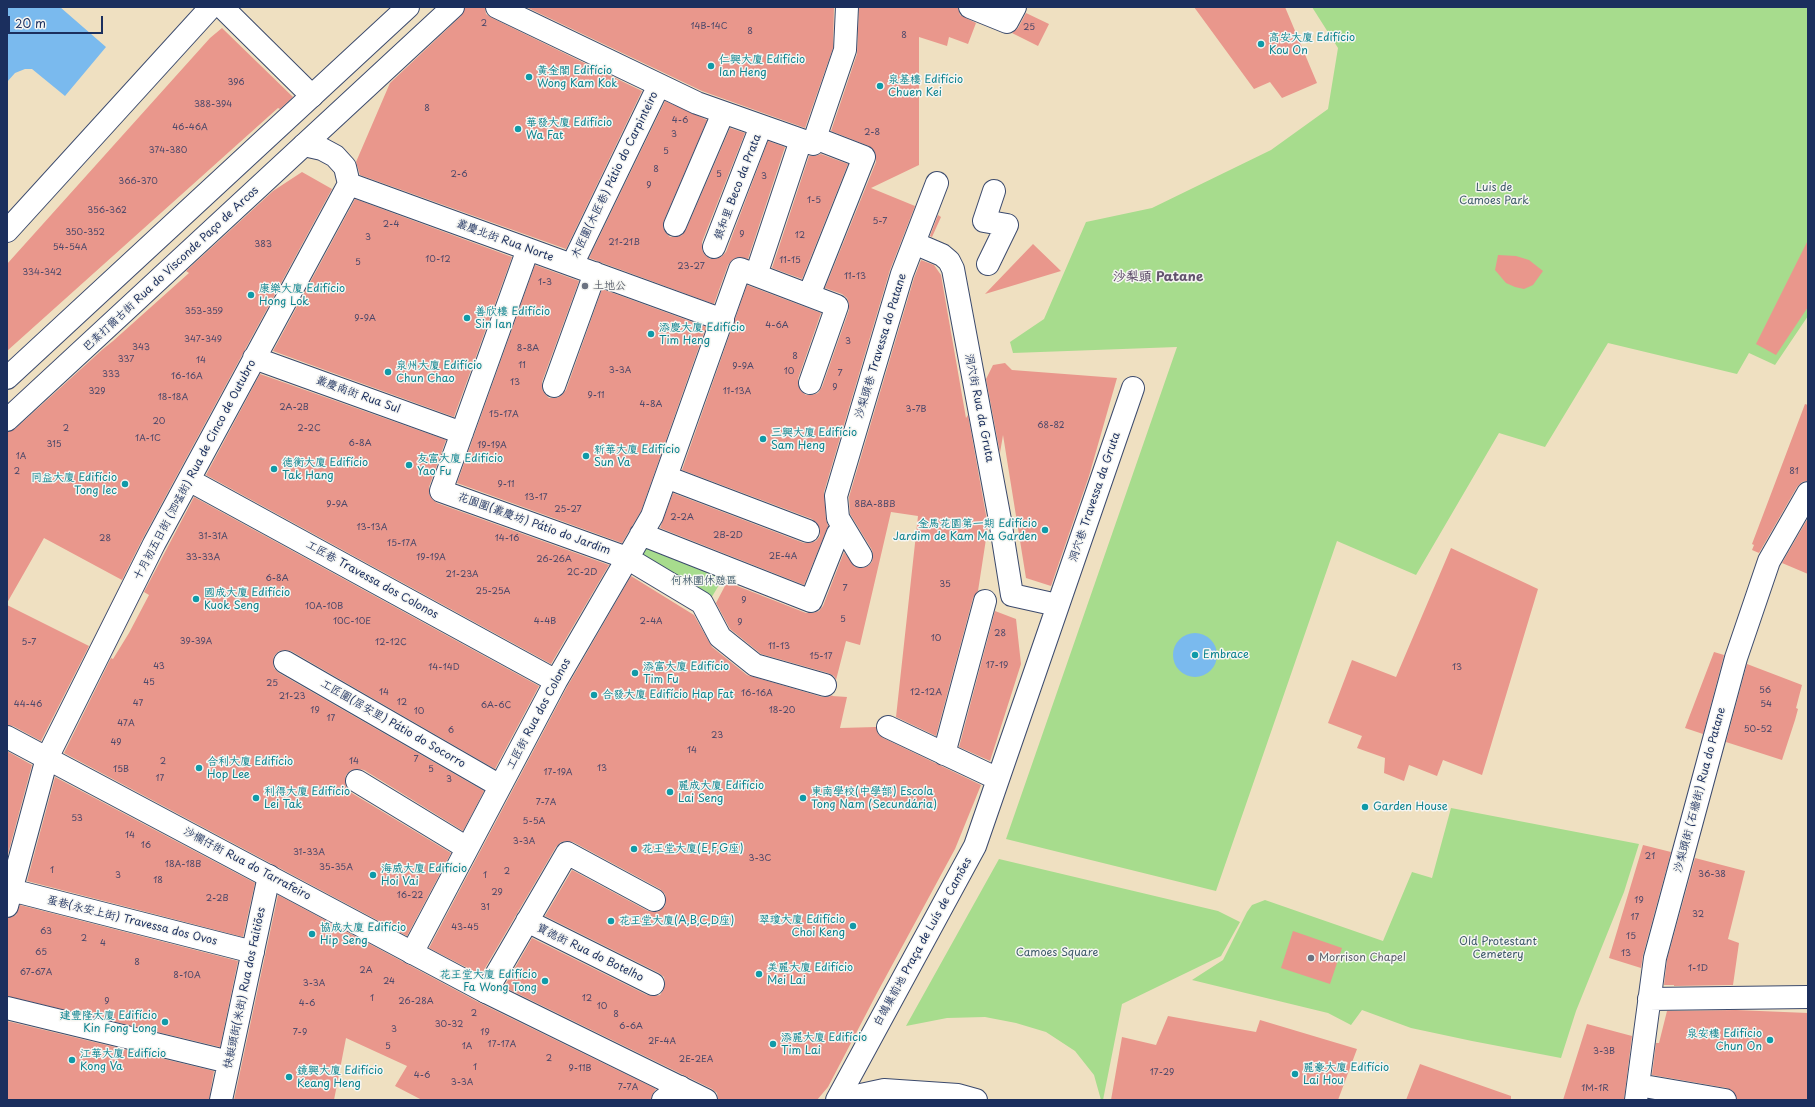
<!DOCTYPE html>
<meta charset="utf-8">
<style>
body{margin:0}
#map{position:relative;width:1815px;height:1107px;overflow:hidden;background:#efe0c1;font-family:"Playpen Sans",sans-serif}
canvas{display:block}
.frame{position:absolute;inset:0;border:8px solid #1b2f5e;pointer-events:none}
.scale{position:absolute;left:8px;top:16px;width:95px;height:18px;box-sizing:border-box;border:2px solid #1b2f5e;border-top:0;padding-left:5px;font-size:12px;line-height:14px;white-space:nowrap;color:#1b2f5e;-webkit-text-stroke:3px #f6f6f2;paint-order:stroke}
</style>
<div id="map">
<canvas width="1815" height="1107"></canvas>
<div class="frame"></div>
<div class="scale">20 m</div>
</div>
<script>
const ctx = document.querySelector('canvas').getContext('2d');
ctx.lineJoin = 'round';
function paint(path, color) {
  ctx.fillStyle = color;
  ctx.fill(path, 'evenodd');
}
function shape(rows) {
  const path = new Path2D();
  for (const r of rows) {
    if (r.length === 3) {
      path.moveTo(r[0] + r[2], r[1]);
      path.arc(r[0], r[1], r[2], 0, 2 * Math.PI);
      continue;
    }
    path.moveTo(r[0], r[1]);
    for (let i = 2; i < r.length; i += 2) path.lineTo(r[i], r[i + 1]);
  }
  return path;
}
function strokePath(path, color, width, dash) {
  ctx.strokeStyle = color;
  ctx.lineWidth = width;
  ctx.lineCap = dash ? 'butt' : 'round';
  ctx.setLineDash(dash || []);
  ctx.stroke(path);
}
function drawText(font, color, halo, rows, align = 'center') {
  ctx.font = font + ' "Playpen Sans","LXGW WenKai TC",sans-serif';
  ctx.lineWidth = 3;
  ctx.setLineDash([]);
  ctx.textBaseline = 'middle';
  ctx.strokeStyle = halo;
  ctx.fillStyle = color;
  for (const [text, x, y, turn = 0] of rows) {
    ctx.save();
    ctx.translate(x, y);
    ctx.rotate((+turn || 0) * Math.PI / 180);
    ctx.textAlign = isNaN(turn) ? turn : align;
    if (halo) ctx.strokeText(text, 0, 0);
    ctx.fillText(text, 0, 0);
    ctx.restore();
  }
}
const green = shape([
 [1312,7,1808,7,1808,316,1775,365,1749,353,1737,374,1608,343,1545,447,1499,433,1416,575,1337,541,1216,891,1006,839,1177,347,1013,353,1010,342,1044,319,1086,222,1152,208,1271,150,1328,109,1338,48],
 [646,545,725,575,710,600,640,557],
 [1451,808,1639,844,1624,892,1576,1011,1561,1058,1472,1041,1411,1028,1362,1010,1351,1025,1328,1013,1192,980,1223,960,1247,912,1252,905,1265,900,1383,941,1412,872,1432,878],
 [999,859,1218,911,1240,922,1221,956,1122,1004,1103,1100,1101,1100,1094,1075,1075,1051,1046,1032,1016,1023,985,1017,947,1018,906,1026]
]);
const water = shape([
 [7,7,60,7,106,47,65,96,32,69,25,69,15,73,7,82],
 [1195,655,22]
]);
const building = shape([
 [465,7,485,7,486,14,492,18,642,91,566,249,360,175,356,162,390,83,461,16],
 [526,7,834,7,833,48,805,128,702,91],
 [859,7,958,7,960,15,976,23,968,44,949,37,947,46,919,37,919,165,871,188,915,206,890,270,824,492,826,519,828,526,804,585,660,528,673,493,804,543,810,543,816,541,820,536,820,529,817,523,812,519,682,470,747,285,821,313,798,379,798,385,801,391,806,395,812,395,818,393,822,387,849,310,849,304,847,298,842,294,825,288,876,162,876,156,874,150,869,146,831,131,857,54],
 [1194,7,1285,7,1317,83,1282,98,1270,82,1254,89],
 [1026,13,1049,24,1038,46,1012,33,1018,28],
 [222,28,293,97,280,109,278,108,7,351,7,264,210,38],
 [665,101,707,120,664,220,663,226,665,232,670,237,677,237,682,235,686,230,730,128,745,133,702,242,702,249,704,254,710,259,716,259,721,257,726,252,768,141,785,147,748,259,738,257,732,260,728,265,714,304,589,258],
 [821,154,848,164,802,279,772,268,809,156,815,156],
 [302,172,332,189,143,538,122,580,44,538,7,603,7,432,15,429,103,349,113,341,189,273,186,271,273,191],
 [355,199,512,257,454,417,273,351],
 [938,215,941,217,932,237,930,236],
 [1808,240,1808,307,1776,355,1756,344],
 [1033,244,1061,271,985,294],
 [1498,255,1516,256,1529,260,1543,271,1533,285,1524,289,1515,287,1506,283,1495,270],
 [921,260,934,265,941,275,966,418,968,415,988,526,978,591,973,598,936,736,896,717,918,516,891,512,860,645,846,641,836,680,834,676,828,673,761,654,730,629,716,603,727,582,806,613,813,613,819,611,823,606,844,552,855,567,862,568,868,566,872,562,873,556,872,550,850,514,849,497,914,278],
 [535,265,579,281,542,382,542,389,545,394,549,398,557,398,562,395,566,390,602,289,706,327,641,511,622,543,457,483],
 [1005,363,1012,370,1117,378,1089,476,1051,586,1026,578,1003,435,1000,453,986,379,993,365],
 [260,374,446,440,429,487,429,494,432,499,437,503,609,565,551,664,206,475],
 [1805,404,1808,405,1808,481,1802,482,1797,487,1759,553,1752,550,1754,545,1752,544],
 [194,497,539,686,495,769,291,651,285,650,279,651,274,656,273,662,274,668,279,673,484,791,463,831,364,770,358,769,351,770,346,775,345,780,346,787,350,792,451,853,407,936,64,753,111,658,113,659,129,633,149,595,144,592],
 [1808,518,1808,574,1782,563],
 [1451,548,1538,589,1482,775,1443,760,1437,776,1409,765,1404,781,1384,773,1385,758,1357,748,1362,736,1328,723,1352,660,1396,677],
 [631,576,694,615,712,647,747,675,822,697,828,697,833,695,832,696,847,697,840,728,876,727,878,734,883,738,981,785,955,849,877,993,828,1087,817,1100,718,1100,717,1093,712,1089,504,987,532,938,647,995,653,996,660,995,664,989,665,984,664,977,659,973,545,916,572,870,648,911,655,912,660,911,665,906,666,899,665,894,660,889,573,842,567,841,561,842,556,847,481,975,429,948,567,687],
 [7,605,89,646,41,741,13,726,7,725],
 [995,611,1016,619,1021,664,990,761,959,747],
 [1714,652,1724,655,1703,734,1685,728],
 [1747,664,1802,685,1796,708,1798,709,1795,720,1782,760,1726,742],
 [7,751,32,765,7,858],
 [55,777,255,883,243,937,27,881],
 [1643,845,1671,852,1643,955,1641,968,1609,958],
 [1695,858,1745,871,1728,939,1739,943,1733,985,1674,986,1674,985,1664,985,1667,960],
 [278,895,480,1003,656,1089,652,1095,651,1100,422,1100,395,1086,407,1066,346,1038,334,1100,234,1100],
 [20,905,238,961,220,1047,7,996,7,918,16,915],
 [1293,931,1342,948,1330,984,1281,968],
 [1736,1010,1808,1013,1808,1100,1737,1100,1733,1091,1727,1088,1652,1075,1656,1043,1659,1043,1667,1011],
 [1168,1016,1256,1032,1260,1020,1357,1049,1338,1100,1111,1100,1122,1037,1156,1045],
 [7,1021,214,1071,209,1100,7,1100],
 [1587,1024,1632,1036,1624,1100,1563,1100],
 [1420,1064,1511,1096,1511,1100,1406,1100]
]);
const street = shape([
 [222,7,312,96],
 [497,7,697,103,813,144,845,50,847,7],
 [970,7,1007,22,1015,7],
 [304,145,322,149,335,156,345,167,349,184],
 [349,184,723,320],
 [675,225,723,113],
 [914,243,942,255,949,261,953,269,1000,520,1012,595,1057,605],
 [714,247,761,126],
 [528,249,441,491,627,558,702,603,720,637,755,665,825,685],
 [988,264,1007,225,984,221,994,191],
 [572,265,659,85],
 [756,275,801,140],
 [809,295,864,157,815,138],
 [254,358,462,433],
 [554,386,595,273],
 [666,477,808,531],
 [189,480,556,681],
 [641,534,811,601,838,533],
 [861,556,838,518,836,496,902,274,937,183],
 [285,662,500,786],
 [888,727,998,779],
 [944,754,985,601],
 [357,781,467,848],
 [11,890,253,952],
 [7,906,47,758,154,544,349,184],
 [527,921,653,984],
 [412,953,556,681,652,516,740,269,837,306,810,383],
 [486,992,567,853,654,900],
 [1649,999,1808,997],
 [7,1008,229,1062],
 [1638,1085,1725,1100],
 [221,1100,269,876],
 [663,1100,680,1087],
 [837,1100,975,846,1133,388],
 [1636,1100,1655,958,1736,658,1769,561,1808,493]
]);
const secondary = shape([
 [7,231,211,7],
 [7,737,486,992,706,1100],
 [850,1100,856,1096,884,1090,958,1095,976,1100]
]);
const primary = shape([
 [7,378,408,7],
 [7,420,453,7]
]);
const markers = [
 [1261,44,4,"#0f9aa8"],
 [711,66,4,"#0f9aa8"],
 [529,77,4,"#0f9aa8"],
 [880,86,4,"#0f9aa8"],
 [518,129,4,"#0f9aa8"],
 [585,286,4,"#6b7280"],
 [251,295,4,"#0f9aa8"],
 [467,318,4,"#0f9aa8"],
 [651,334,4,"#0f9aa8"],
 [388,372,4,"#0f9aa8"],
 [763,439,4,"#0f9aa8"],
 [586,456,4,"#0f9aa8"],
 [409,465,4,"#0f9aa8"],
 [274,469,4,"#0f9aa8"],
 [125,484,4,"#0f9aa8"],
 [1045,530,4,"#0f9aa8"],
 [196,599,4,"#0f9aa8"],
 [1195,655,4,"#0f9aa8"],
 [635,673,4,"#0f9aa8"],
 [594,695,4,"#0f9aa8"],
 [199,768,4,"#0f9aa8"],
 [670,792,4,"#0f9aa8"],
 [256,798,4,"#0f9aa8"],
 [803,798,4,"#0f9aa8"],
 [1365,807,4,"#0f9aa8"],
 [634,849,4,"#0f9aa8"],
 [373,875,4,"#0f9aa8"],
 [611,921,4,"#0f9aa8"],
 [853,926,4,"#0f9aa8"],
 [312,934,4,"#0f9aa8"],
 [1311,958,4,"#6b7280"],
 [759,974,4,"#0f9aa8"],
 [545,981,4,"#0f9aa8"],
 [165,1022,4,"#0f9aa8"],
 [1770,1040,4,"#0f9aa8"],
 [773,1044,4,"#0f9aa8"],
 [72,1060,4,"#0f9aa8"],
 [1295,1074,4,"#0f9aa8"],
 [289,1077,4,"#0f9aa8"]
];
const numberNames = [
 ["2",484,24],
 ["14B-14C",709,27],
 ["25",1029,28],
 ["8",750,32],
 ["8",904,36],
 ["396",236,83],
 ["388-394",213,105],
 ["8",427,109],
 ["4-6",680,121],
 ["46-46A",190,128],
 ["2-8",872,133],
 ["3",674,135],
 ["374-380",168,151],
 ["5",666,152],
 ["8",656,170],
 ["2-6",459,175],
 ["5",719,175],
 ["3",764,177],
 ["366-370",138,182],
 ["9",649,186],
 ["1-5",814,201],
 ["356-362",107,211],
 ["5-7",880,222],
 ["2-4",391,225],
 ["350-352",85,233],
 ["9",742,235],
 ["12",800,236],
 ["3",368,238],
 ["21-21B",624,243],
 ["383",263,245],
 ["54-54A",70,248],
 ["10-12",438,260],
 ["11-15",790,261],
 ["5",358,263],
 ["23-27",691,267],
 ["334-342",42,273],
 ["11-13",855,277],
 ["1-3",545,283],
 ["353-359",204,312],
 ["9-9A",365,319],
 ["4-6A",777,326],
 ["347-349",203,340],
 ["3",848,342],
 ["343",141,348],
 ["8-8A",528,349],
 ["8",795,357],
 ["337",126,360],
 ["14",201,361],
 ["11",522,366],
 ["9-9A",743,367],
 ["3-3A",620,371],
 ["10",789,372],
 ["7",840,374],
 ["333",111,375],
 ["16-16A",187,377],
 ["13",515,383],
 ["9",835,388],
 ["329",97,392],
 ["11-13A",737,392],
 ["9-11",596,396],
 ["18-18A",173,398],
 ["4-8A",651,405],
 ["2A-2B",294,408],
 ["3-7B",916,410],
 ["15-17A",504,415],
 ["20",159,422],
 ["68-82",1051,426],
 ["2",66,429],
 ["2-2C",309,429],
 ["1A-1C",148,439],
 ["6-8A",360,444],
 ["315",54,445],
 ["19-19A",492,446],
 ["1A",21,457],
 ["2",17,472],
 ["81",1794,472],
 ["9-11",506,485],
 ["13-17",536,498],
 ["9-9A",337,505],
 ["8BA-8BB",875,505],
 ["25-27",568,510],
 ["2-2A",682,518],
 ["13-13A",372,528],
 ["2B-2D",728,536],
 ["31-31A",213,537],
 ["28",105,539],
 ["14-16",507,539],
 ["15-17A",402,544],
 ["2E-4A",783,557],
 ["33-33A",203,558],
 ["19-19A",431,558],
 ["26-26A",554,560],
 ["2C-2D",582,573],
 ["21-23A",462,575],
 ["6-8A",277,579],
 ["35",945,585],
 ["7",845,589],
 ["25-25A",493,592],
 ["9",744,601],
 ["10A-10B",324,607],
 ["5",843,620],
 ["10C-10E",352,622],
 ["4-4B",545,622],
 ["2-4A",651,622],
 ["9",740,623],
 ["28",1000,634],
 ["10",936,639],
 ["39-39A",196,642],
 ["5-7",29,643],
 ["12-12C",391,643],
 ["11-13",779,647],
 ["15-17",821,657],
 ["17-19",997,666],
 ["43",159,667],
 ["14-14D",444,668],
 ["13",1457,668],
 ["45",149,683],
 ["25",272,684],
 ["56",1765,691],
 ["14",384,693],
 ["12-12A",926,693],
 ["16-16A",757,694],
 ["21-23",292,697],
 ["12",402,703],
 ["47",138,704],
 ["44-46",28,705],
 ["54",1766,705],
 ["6A-6C",496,706],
 ["19",315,711],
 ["18-20",782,711],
 ["10",419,712],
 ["17",331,719],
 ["47A",126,724],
 ["50-52",1758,730],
 ["6",451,731],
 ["23",717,736],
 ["49",116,743],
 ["14",692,751],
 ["7",416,760],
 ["2",163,762],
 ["14",354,762],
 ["13",602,769],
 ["15B",121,770],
 ["5",431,770],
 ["17-19A",558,773],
 ["17",160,779],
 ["3",449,780],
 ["7-7A",546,803],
 ["53",77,819],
 ["5-5A",534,822],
 ["14",130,836],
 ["3-3A",524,842],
 ["16",146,846],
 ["31-33A",309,853],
 ["21",1650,857],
 ["3-3C",760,859],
 ["18A-18B",183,865],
 ["35-35A",336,868],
 ["1",52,871],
 ["2",507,872],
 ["36-38",1712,875],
 ["3",118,876],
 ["1",485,876],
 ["18",158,881],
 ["29",497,893],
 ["16-22",410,896],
 ["2-2B",217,899],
 ["19",1639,901],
 ["31",485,908],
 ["32",1698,915],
 ["17",1635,918],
 ["43-45",465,928],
 ["63",46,932],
 ["15",1631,937],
 ["2",84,939],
 ["4",103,944],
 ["65",41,953],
 ["13",1626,954],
 ["8",137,963],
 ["1-1D",1698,969],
 ["2A",366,971],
 ["67-67A",36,973],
 ["8-10A",187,976],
 ["24",389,982],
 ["3-3A",314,984],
 ["1",372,999],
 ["12",587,999],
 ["9",107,1002],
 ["26-28A",416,1002],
 ["4-6",307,1004],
 ["10",602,1007],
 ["2",474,1014],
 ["8",616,1015],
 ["30-32",449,1025],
 ["6-6A",631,1027],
 ["3",394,1030],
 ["7-9",300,1033],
 ["19",485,1033],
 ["2F-4A",662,1042],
 ["17-17A",502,1045],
 ["5",388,1047],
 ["1A",467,1047],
 ["3-3B",1604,1052],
 ["2",549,1059],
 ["2E-2EA",696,1060],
 ["1",475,1068],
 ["9-11B",580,1069],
 ["17-29",1162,1073],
 ["4-6",422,1076],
 ["3-3A",462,1083],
 ["7-7A",628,1088],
 ["1M-1R",1595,1089]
];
const cultureNames = [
 ["高安大廈 Edifício",1269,38],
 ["Kou On",1269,51],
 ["仁興大廈 Edifício",719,60],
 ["Ian Heng",719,73],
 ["黃金閣 Edifício",537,71],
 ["Wong Kam Kok",537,84],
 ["泉基樓 Edifício",888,80],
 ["Chuen Kei",888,93],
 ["華發大廈 Edifício",526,123],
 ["Wa Fat",526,136],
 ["康樂大廈 Edifício",259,289],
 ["Hong Lok",259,302],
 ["善欣樓 Edifício",475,312],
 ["Sin Ian",475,325],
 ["添慶大廈 Edifício",659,328],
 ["Tim Heng",659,341],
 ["泉州大廈 Edifício",396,366],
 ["Chun Chao",396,379],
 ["三興大廈 Edifício",771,433],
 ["Sam Heng",771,446],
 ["新華大廈 Edifício",594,450],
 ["Sun Va",594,463],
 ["友富大廈 Edifício",417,459],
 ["Yao Fu",417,472],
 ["德衡大廈 Edifício",282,463],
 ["Tak Hang",282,476],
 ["同益大廈 Edifício",117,478,"right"],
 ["Tong Iec",117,491,"right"],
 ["金馬花園第一期 Edifício",1037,524,"right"],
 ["Jardim de Kam Ma Garden",1037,537,"right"],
 ["國成大廈 Edifício",204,593],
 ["Kuok Seng",204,606],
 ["Embrace",1203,655],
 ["添富大廈 Edifício",643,667],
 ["Tim Fu",643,680],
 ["合發大廈 Edifício Hap Fat",602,695],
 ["合利大廈 Edifício",207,762],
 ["Hop Lee",207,775],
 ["麗成大廈 Edifício",678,786],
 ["Lai Seng",678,799],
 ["利得大廈 Edifício",264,792],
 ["Lei Tak",264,805],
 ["東南學校(中學部) Escola",811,792],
 ["Tong Nam (Secundária)",811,805],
 ["Garden House",1373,807],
 ["花王堂大廈(E,F,G座)",642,849],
 ["海威大廈 Edifício",381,869],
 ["Hoi Vai",381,882],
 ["翠瓊大廈 Edifício",845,920,"right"],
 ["Choi Keng",845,933,"right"],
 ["花王堂大廈(A,B,C,D座)",619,921],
 ["協成大廈 Edifício",320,928],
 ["Hip Seng",320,941],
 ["美麗大廈 Edifício",767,968],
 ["Mei Lai",767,981],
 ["花王堂大廈 Edifício",537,975,"right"],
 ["Fa Wong Tong",537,988,"right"],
 ["建豐隆大廈 Edifício",157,1016,"right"],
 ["Kin Fong Long",157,1029,"right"],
 ["泉安樓 Edifício",1762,1034,"right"],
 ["Chun On",1762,1047,"right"],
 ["添麗大廈 Edifício",781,1038],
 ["Tim Lai",781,1051],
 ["江華大廈 Edifício",80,1054],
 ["Kong Va",80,1067],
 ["麗豪大廈 Edifício",1303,1068],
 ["Lai Hou",1303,1081],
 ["鏡興大廈 Edifício",297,1071],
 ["Keang Heng",297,1084]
];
const streetNames = [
 ["木匠圍(木匠巷) Pátio do Carpinteiro",615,175,-64],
 ["銀和里 Beco da Prata",738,187,-69],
 ["叢慶北街 Rua Norte",505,241,20],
 ["巴素打爾古街 Rua do Visconde Paço de Arcos",171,269,-43],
 ["沙梨頭巷 Travessa do Patane",881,346,-73],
 ["叢慶南街 Rua Sul",358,395,20],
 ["洞穴街 Rua da Gruta",979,408,79],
 ["十月初五日街 (泗𠵼街) Rua de Cinco de Outubro",195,470,-62],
 ["洞穴巷 Travessa da Gruta",1095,497,-71],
 ["花園圍(叢慶坊) Pátio do Jardim",534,524,20],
 ["工匠巷 Travessa dos Colonos",372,580,29],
 ["工匠街 Rua dos Colonos",539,714,-62],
 ["工匠圍(居安里) Pátio do Socorro",393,724,30],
 ["沙梨頭街 (石牆街) Rua do Patane",1700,790,-75],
 ["沙欄仔街 Rua do Tarrafeiro",247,864,28],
 ["蛋巷(永安上街) Travessa dos Ovos",132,921,14],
 ["白鴿巢前地 Praça de Luís de Camões",923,942,-61],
 ["寶德街 Rua do Botelho",590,953,26],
 ["快艇頭街(米街) Rua dos Faitiões",245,988,-78]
];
const parkNames = [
 ["Luis de",1494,188],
 ["Camoes Park",1494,201],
 ["何林圍休憩區",704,581],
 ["Old Protestant",1498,942],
 ["Cemetery",1498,955],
 ["Camoes Square",1057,953]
];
const worshipNames = [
 ["土地公",593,286],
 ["Morrison Chapel",1319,958]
];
const quarterNames = [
 ["沙梨頭 Patane",1158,277]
];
paint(green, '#a7dc8d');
paint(water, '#7abaee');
paint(building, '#e9978c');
strokePath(street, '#3b4a6d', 24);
strokePath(secondary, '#3b4a6d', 24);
strokePath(primary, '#3b4a6d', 24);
strokePath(street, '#fff', 22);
strokePath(secondary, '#fff', 22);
strokePath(primary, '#fff', 22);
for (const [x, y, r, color] of markers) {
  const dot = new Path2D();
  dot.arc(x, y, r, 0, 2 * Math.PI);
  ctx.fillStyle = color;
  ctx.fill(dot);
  strokePath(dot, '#f6f6f2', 1.5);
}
drawText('9px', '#4e496a', null, numberNames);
drawText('11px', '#0d838f', '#f6f6f2', cultureNames, 'left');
drawText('11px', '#1b2f5e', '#f6f6f2', streetNames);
drawText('11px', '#3e5a6a', '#f6f6f2', parkNames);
drawText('11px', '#5b616d', '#f6f6f2', worshipNames, 'left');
drawText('bold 13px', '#63536e', '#f6f6f2', quarterNames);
</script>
